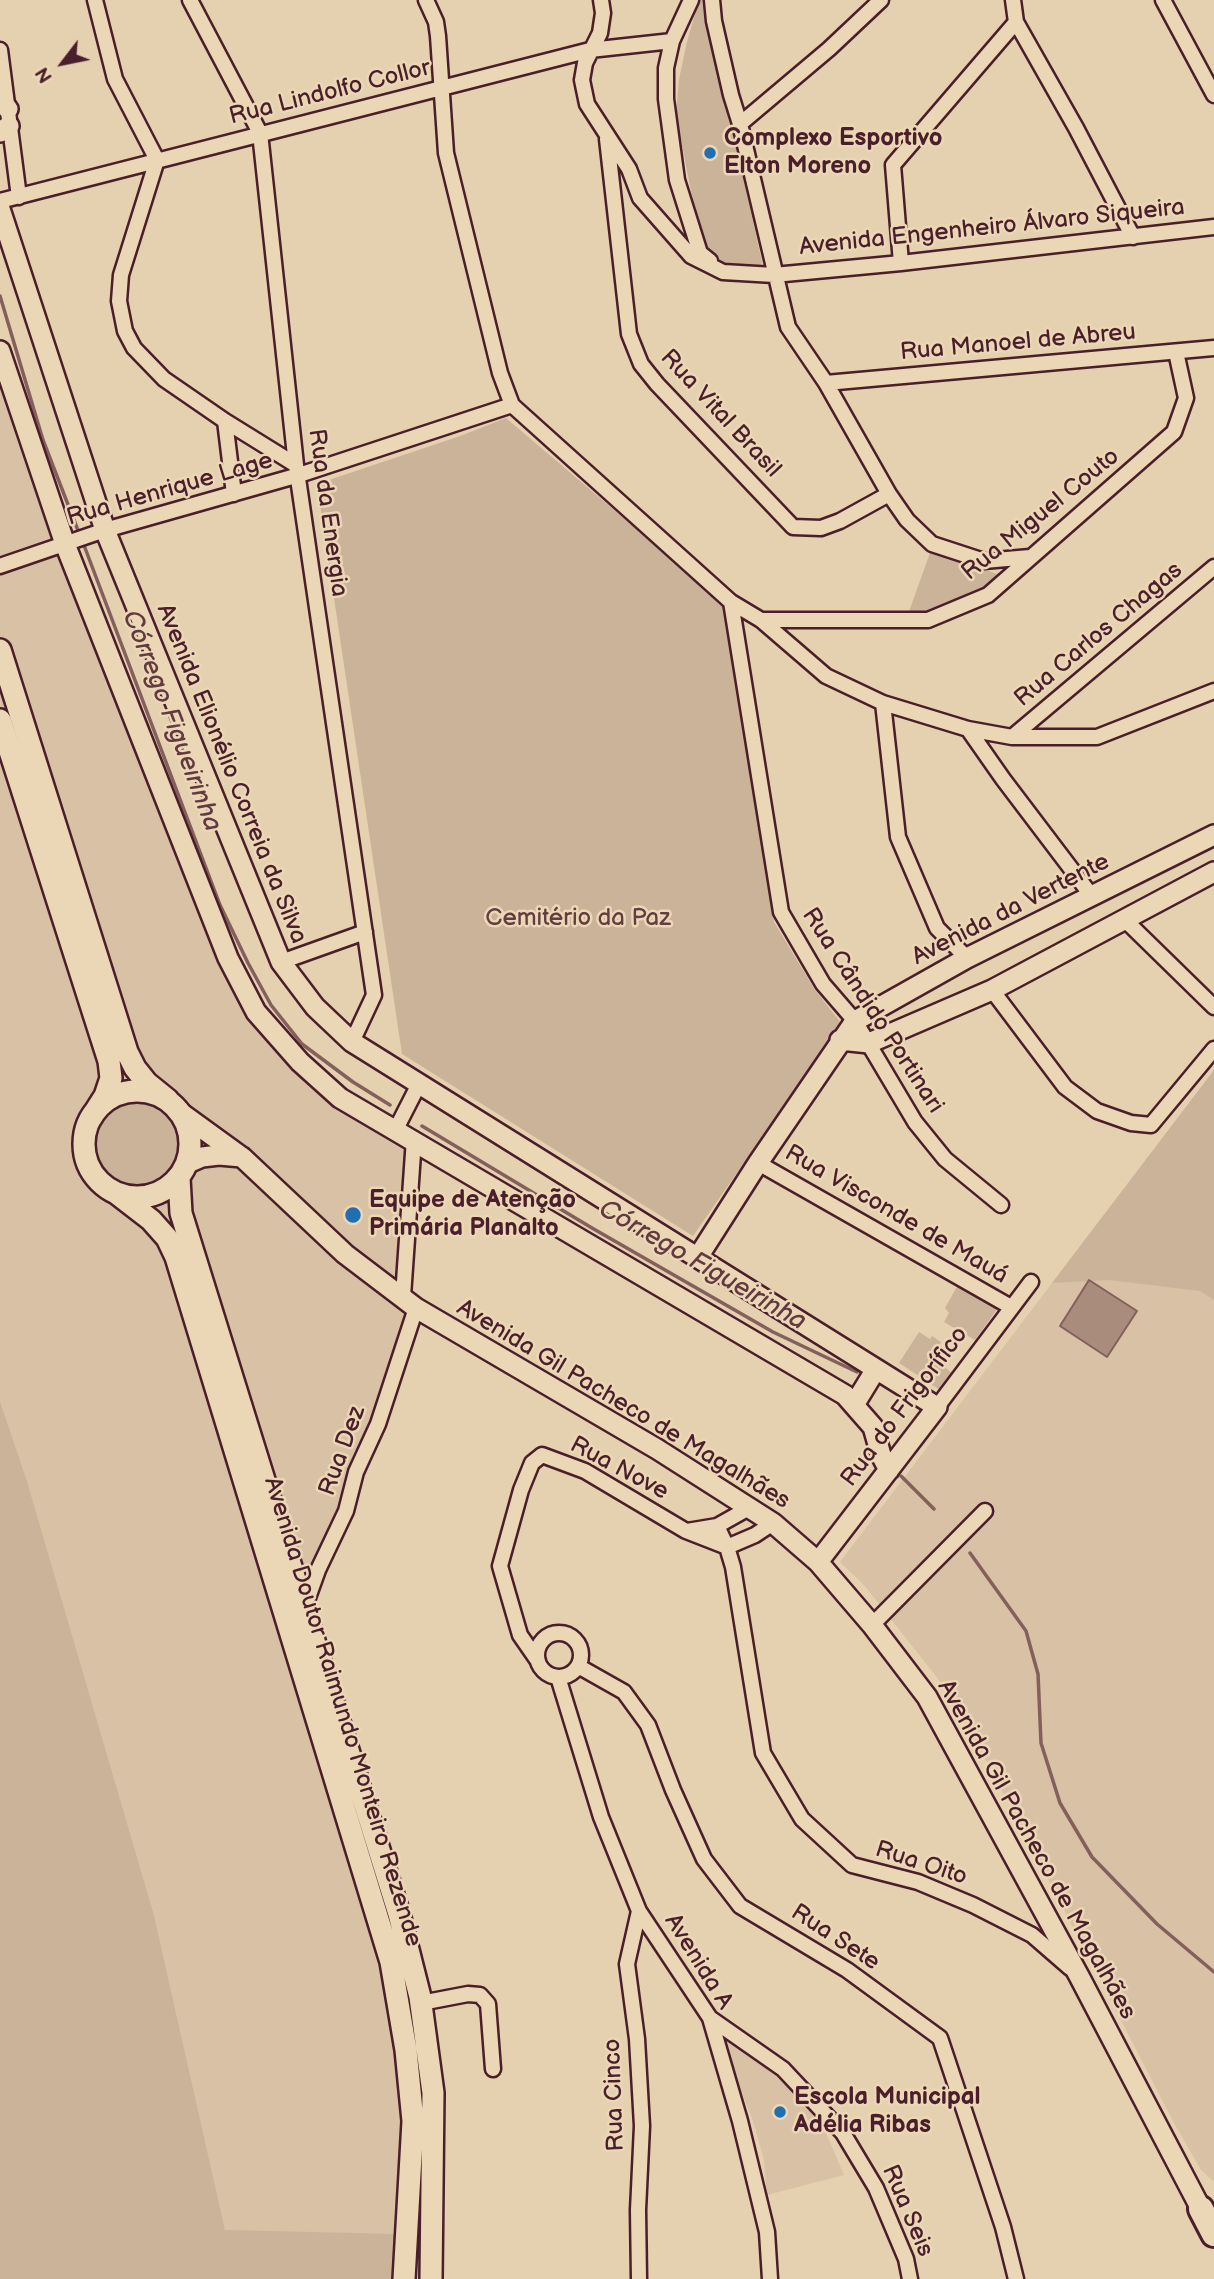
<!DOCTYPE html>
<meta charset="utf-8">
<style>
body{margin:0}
#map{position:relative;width:1214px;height:2279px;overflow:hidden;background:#e5d0af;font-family:"Balsamiq Sans",sans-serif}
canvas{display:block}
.north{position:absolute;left:28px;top:28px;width:70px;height:70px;-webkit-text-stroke:5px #ebd7b5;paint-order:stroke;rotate:238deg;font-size:19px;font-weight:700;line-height:28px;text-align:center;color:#4a1f2b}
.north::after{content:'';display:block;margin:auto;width:24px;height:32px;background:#4a1f2b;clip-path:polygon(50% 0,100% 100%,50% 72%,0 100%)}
</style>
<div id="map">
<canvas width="1214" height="2279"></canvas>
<div class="north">N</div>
</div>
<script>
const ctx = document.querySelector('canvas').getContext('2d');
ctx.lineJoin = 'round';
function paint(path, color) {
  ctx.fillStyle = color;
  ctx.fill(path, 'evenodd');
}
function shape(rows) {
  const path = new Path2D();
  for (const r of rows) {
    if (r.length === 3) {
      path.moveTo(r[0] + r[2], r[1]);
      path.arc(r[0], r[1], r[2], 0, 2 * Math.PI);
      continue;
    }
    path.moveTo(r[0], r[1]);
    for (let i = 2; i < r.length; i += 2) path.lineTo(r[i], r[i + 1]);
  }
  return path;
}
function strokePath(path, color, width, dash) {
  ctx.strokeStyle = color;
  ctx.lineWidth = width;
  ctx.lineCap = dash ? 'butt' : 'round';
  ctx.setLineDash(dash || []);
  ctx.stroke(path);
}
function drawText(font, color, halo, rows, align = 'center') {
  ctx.font = font + ' "Balsamiq Sans",sans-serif';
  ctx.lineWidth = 5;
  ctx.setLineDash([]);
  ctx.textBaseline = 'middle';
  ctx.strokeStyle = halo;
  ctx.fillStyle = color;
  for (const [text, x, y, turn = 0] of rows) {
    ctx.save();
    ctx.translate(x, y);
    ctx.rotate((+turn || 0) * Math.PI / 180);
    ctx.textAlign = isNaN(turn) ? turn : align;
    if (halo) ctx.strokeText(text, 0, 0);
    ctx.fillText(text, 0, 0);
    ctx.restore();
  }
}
const built = shape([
 [0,356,227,958,300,1062,413,1139,403,1296,416,1308,305,1606,395,2031,402,2112,402,2234,225,2231,154,1915,27,1481,0,1401],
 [1214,1070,1214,2182,1201,2170,1173,2121,991,1769,939,1680,864,1585,840,1562],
 [716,2026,740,2043,804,2102,826,2133,844,2175,767,2195,764,2160,753,2121]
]);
const green = shape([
 [699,0,704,0,708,23,762,262,761,268,722,265,706,251,691,191,676,115,679,79,687,42],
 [506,418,660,549,724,608,774,922,815,990,841,1023,693,1236,402,1054,317,484,460,436],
 [931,550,997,574,1012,565,986,592,928,614,907,617],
 [1214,1070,1214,1300,1200,1291,1109,1280,1052,1283],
 [138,1144,47],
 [959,1283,1000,1305,975,1340,944,1322,949,1313,945,1308],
 [919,1332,930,1339,932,1336,941,1342,935,1352,948,1360,943,1366,952,1373,940,1390,899,1363],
 [0,1401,27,1481,154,1915,225,2230,402,2234,399,2279,0,2279]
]);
const water = shape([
 [1089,1280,1137,1311,1107,1357,1060,1326,1089,1280]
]);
const stream = shape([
 [0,296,43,440,79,533],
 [82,540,220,905,248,963,271,1005,302,1044,353,1082,390,1105],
 [422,1126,592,1228,773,1332,857,1372],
 [901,1476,934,1509],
 [970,1553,1026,1631,1038,1674,1041,1743,1060,1803,1092,1857,1157,1924,1214,1972]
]);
const street = shape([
 [95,0,115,79,157,160,121,275,119,301,125,331,134,348,164,379,225,421,296,465],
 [190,0,260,133,296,465,374,995,352,1042],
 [426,0,436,22,438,36,446,153,500,373,512,405,731,602,761,620,826,676,883,703,968,729,1012,737,1097,737,1214,691],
 [601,0,603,13,600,33,585,63,582,80,587,104,629,169,640,198,691,256,723,272,774,275,901,263,1214,227],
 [691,0,672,41,666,68,666,99,677,180,700,253,710,261],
 [712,0,714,21,731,95,740,124,788,327,826,383,889,494,907,520,932,544,984,561,1030,557],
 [1013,0,1016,22,1076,128,1133,237],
 [1163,0,1214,95],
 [0,50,19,197],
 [740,124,829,49,881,0],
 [607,139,629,334,641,364,657,384,793,527,821,528,840,521,889,494],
 [0,201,590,50,672,41],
 [901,263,893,165,1016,22],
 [826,383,1214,348],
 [225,421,234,494],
 [0,566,105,530,299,475,512,405],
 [731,602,781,912,823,984,855,1021,915,1122,945,1159,1001,1205],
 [761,620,928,620,988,595,1174,432,1186,398,1176,352],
 [883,703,898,837,937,928,967,958],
 [968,729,1003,779,1091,895],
 [1012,737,1214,567],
 [1125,920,1214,1007],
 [281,962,365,932],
 [992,990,1065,1087,1097,1111,1131,1123,1151,1125,1214,1049],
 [396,1129,419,1084],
 [758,1163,1011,1307],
 [403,1296,414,1139],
 [937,1407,1031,1282],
 [717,1526,727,1547,733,1567,763,1753,802,1819,852,1865,918,1882,973,1905,1032,1935,1070,1968],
 [687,1531,717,1526,749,1508],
 [305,1606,318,1570,346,1511,356,1472,378,1424,416,1308],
 [872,1625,985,1511],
 [559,1655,22],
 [538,1661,520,1635,500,1566,521,1490,532,1463,542,1455,585,1471,686,1531,727,1547,755,1535,773,1523],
 [578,1666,624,1692,648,1725,673,1790,704,1859,740,1906,847,1970,940,2038,1003,2227,1016,2279],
 [558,1677,601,1817,639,1911,710,2018,740,2121,767,2232,770,2279],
 [639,1911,627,1964,637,2039,642,2126,638,2210,639,2279],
 [421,2003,468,1994,480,1995,488,2004,493,2069],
 [710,2018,783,2069,843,2133,876,2188,906,2259,910,2279]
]);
const secondary = shape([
 [0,100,8,109],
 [0,132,9,126],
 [0,209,105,530,281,962,315,1007,352,1042,937,1407,818,1562],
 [0,351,65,544,228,958,256,1012,300,1062,340,1098,845,1395,873,1427,881,1455,889,1470],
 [840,1040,869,1043,992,990,1214,872],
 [181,1113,243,1158,345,1254,416,1308,657,1449,773,1523,818,1562,872,1625,927,1697,1079,1976,1201,2209],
 [188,1163,202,1157,219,1155,242,1157],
 [698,1257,758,1163,855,1021,967,958,1214,835],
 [854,1405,876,1369]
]);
const primary = shape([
 [0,650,127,1052,135,1068,147,1083,168,1100],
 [0,720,109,1061,111,1078,105,1096,91,1118],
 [137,1144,53],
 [179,1178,181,1213,399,1914,420,1997,433,2093,431,2279],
 [116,1193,151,1220,167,1238,176,1257,391,1962,406,2050,413,2121,404,2279]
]);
const highway = shape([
 [1201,2209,1214,2234]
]);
const markers = [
 [710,153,7,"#1f6fb2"],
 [353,1215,9,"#1f6fb2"],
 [780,2112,7,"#1f6fb2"]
];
const streetNames = [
 ["Rua Lindolfo Collor",330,93,-14],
 ["Avenida Engenheiro Álvaro Siqueira",992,228,-6],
 ["Rua Manoel de Abreu",1018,343,-5],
 ["Rua Vital Brasil",720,414,47],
 ["Rua Henrique Lage",170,490,-16],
 ["Rua da Energia",327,513,82],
 ["Rua Miguel Couto",1041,515,-39],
 ["Rua Carlos Chagas",1099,635,-40],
 ["Avenida Elionélio Correia da Silva",231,774,68],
 ["Avenida da Vertente",1011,910,-27],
 ["Rua Cândido Portinari",872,1011,57],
 ["Rua Visconde de Mauá",896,1215,30],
 ["Avenida Gil Pacheco de Magalhães",623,1405,31],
 ["Rua do Frigorífico",905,1407,-53],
 ["Rua Dez",343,1451,-70],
 ["Rua Nove",619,1469,28],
 ["Avenida Doutor Raimundo Monteiro Rezende",342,1712,73],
 ["Avenida Gil Pacheco de Magalhães",1036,1850,61],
 ["Rua Oito",921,1864,18],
 ["Rua Sete",835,1938,33],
 ["Avenida A",698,1962,58],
 ["Rua Cinco",615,2095,-92],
 ["Rua Seis",907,2211,67]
];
const poiNames = [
 ["Complexo Esportivo",724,139],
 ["Elton Moreno",724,167],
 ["Equipe de Atenção",369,1201],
 ["Primária Planalto",369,1229],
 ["Escola Municipal",794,2098],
 ["Adélia Ribas",794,2126]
];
const parkNames = [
 ["Cemitério da Paz",578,919]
];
const waterNames = [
 ["Córrego Figueirinha",171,721,69],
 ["Córrego Figueirinha",702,1266,30]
];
paint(built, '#d8c1a4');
paint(green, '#cbb39a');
paint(water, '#aa8c7d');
strokePath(water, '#84605c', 2);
strokePath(stream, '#84605c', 3.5);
strokePath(street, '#4a1f2b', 19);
strokePath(secondary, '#4a1f2b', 24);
strokePath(primary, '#4a1f2b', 26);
strokePath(highway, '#4a1f2b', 30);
strokePath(street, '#ebd7b5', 14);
strokePath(secondary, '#ebd7b5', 19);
strokePath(primary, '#ebd7b5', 21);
strokePath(highway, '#ebd7b5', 24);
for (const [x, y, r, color] of markers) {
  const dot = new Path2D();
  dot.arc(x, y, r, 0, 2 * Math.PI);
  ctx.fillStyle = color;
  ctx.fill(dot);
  strokePath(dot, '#ebd7b5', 2.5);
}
drawText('24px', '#4a1f2b', '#ebd7b5', streetNames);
drawText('bold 24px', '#4a1f2b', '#ebd7b5', poiNames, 'left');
drawText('24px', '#643d41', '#ebd7b5', parkNames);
drawText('italic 26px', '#623a40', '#ebd7b5', waterNames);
</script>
